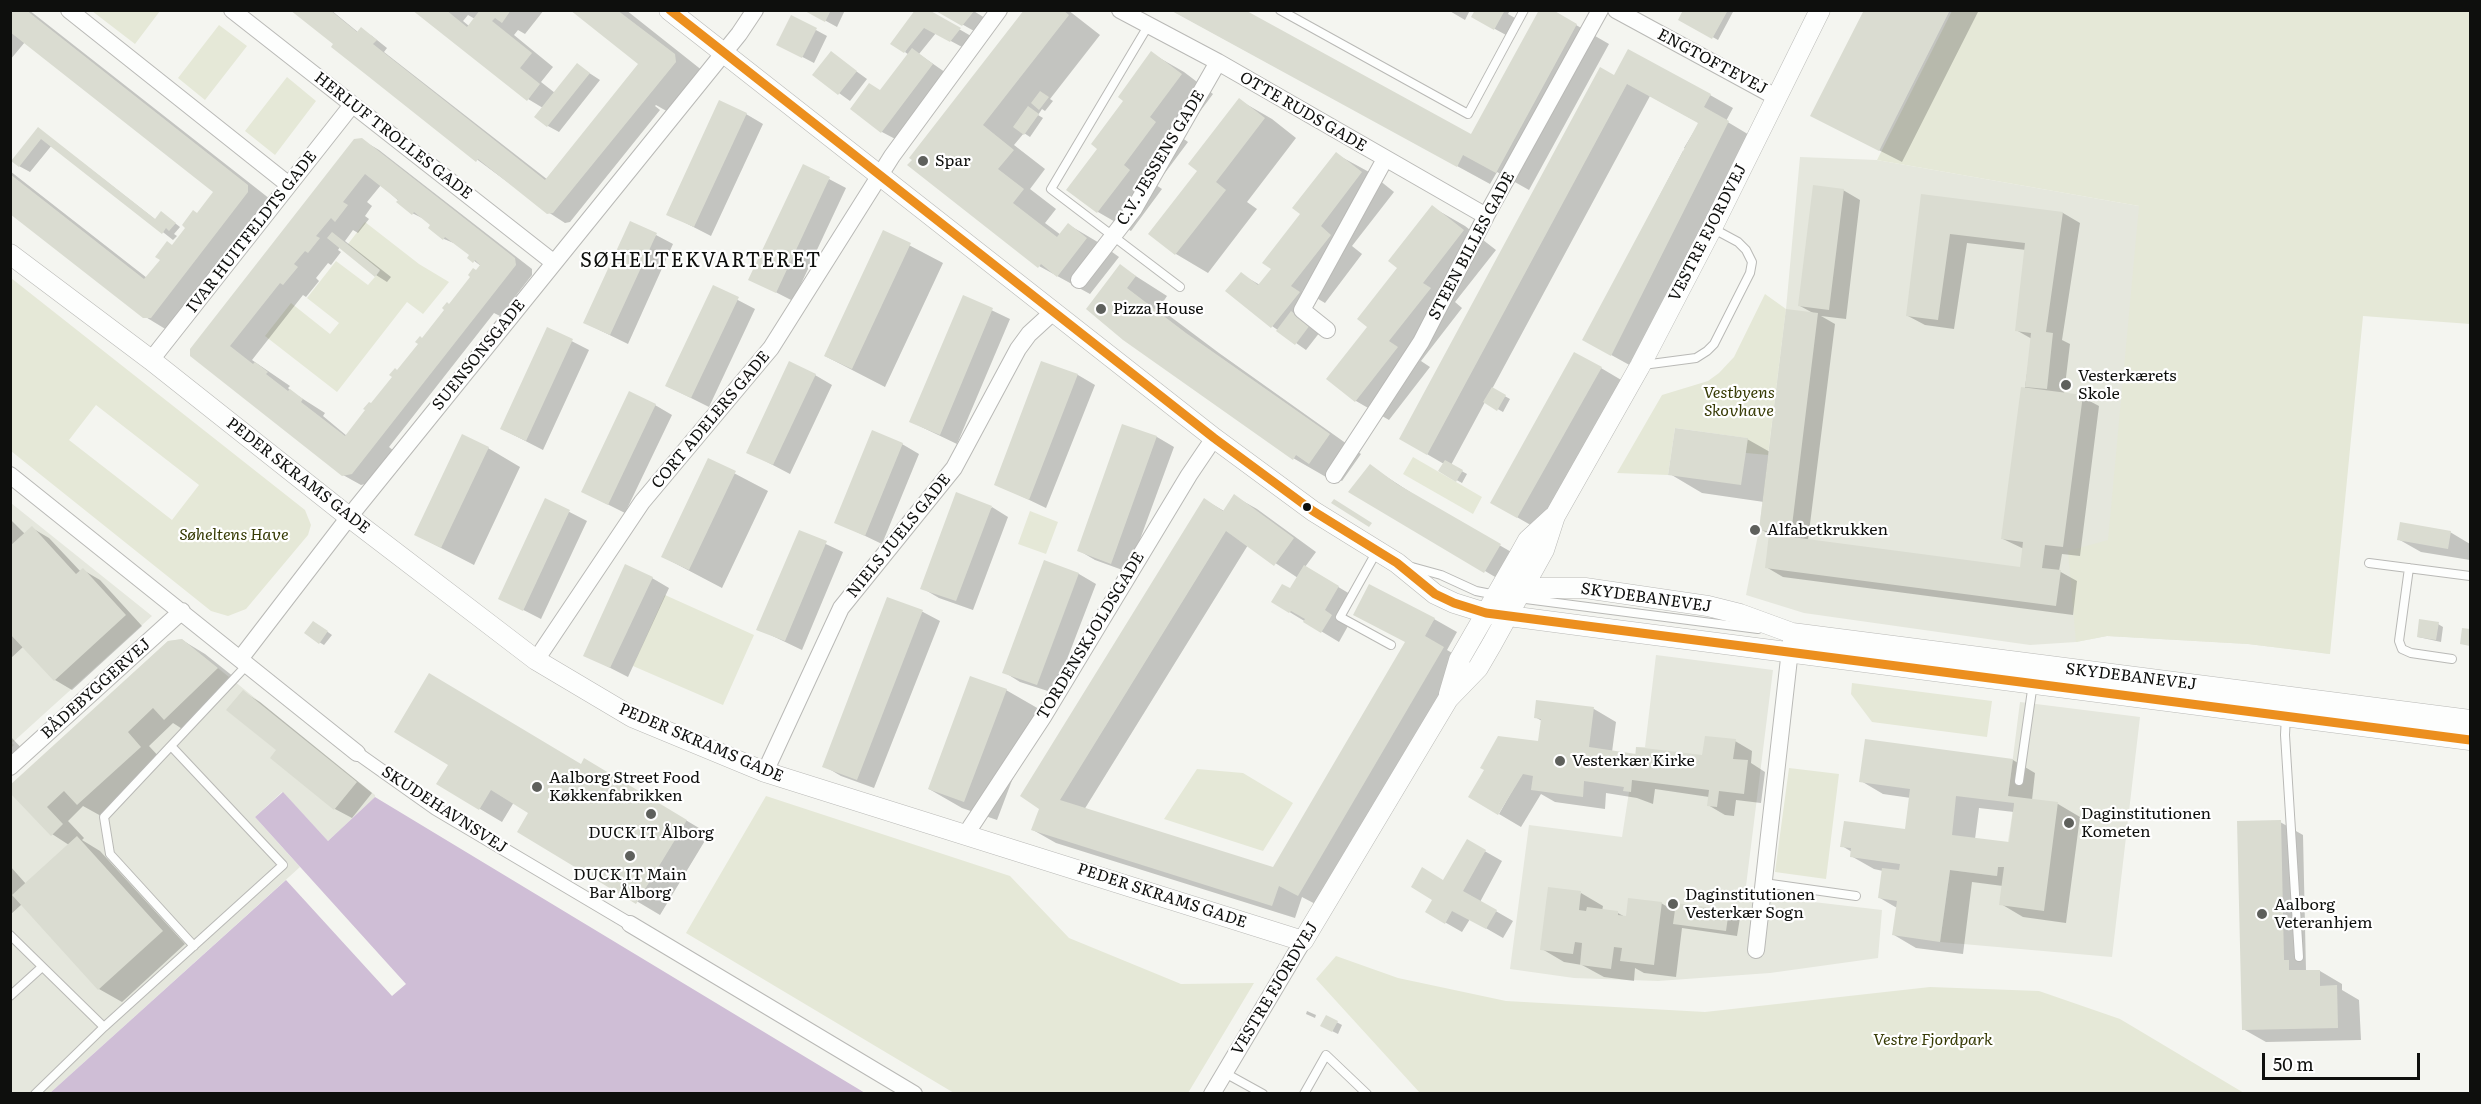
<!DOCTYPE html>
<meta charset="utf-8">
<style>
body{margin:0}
#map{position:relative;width:2481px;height:1104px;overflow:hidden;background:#f4f5f0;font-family:Literata,serif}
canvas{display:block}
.frame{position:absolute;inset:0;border:12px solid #0e0f0d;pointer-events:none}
.scale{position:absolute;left:2262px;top:1053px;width:158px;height:27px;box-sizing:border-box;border:3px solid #0e0f0d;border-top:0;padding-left:8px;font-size:18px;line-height:21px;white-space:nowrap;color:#0e0f0d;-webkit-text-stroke:4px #fff;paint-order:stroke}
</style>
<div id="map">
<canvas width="2481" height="1104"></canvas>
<div class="frame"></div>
<div class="scale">50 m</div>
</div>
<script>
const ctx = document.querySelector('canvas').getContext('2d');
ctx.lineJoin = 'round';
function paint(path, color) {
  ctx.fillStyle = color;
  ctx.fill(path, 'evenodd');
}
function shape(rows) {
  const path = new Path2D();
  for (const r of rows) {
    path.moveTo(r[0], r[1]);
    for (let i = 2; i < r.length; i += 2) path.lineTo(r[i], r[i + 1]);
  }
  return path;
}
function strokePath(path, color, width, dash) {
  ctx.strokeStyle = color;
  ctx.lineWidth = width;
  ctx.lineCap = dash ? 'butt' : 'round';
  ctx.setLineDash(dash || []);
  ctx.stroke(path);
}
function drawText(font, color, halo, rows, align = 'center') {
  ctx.font = font + ' Literata,serif';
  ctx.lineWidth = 4.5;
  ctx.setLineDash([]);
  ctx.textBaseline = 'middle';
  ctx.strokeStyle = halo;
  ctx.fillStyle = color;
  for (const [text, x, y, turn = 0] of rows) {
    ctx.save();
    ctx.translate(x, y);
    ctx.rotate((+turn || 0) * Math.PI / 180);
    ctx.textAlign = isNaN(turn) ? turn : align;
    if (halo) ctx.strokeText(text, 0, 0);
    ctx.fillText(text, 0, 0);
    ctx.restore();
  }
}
const built = shape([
 [1800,157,1877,160,2139,206,2330,654,2248,644,2107,636,2076,642,2030,645,1804,613,1746,595,1759,530,1786,309],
 [11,503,152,616,12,743,14,745,11,748],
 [182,639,375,795,375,797,328,841,282,792,255,817,300,867,50,1093,11,1094,11,785,168,641],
 [1656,655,1773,670,1745,894,1882,910,1878,958,1770,973,1658,981,1574,978,1510,969,1529,825,1622,837,1636,747,1645,747],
 [2020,702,2140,717,2112,957,1940,942,1950,870,1997,876,1998,867,2004,867,2014,803,2008,796]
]);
const green = shape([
 [92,11,160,11,135,44],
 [1952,11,2470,11,2470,324,2363,316,2330,654,2248,644,2107,636,2076,642,2068,551,2108,540,2139,206,1877,160],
 [219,25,247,46,205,100,178,78],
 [287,77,316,101,275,155,245,131],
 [365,222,419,264,449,282,423,314,407,302,337,392,265,336,291,303,330,334,339,323,307,298,336,261,368,285,380,271,348,244],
 [11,278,305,510,311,525,308,535,246,609,228,616,211,611,11,451],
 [96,405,199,485,172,520,69,440],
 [1765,294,1786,309,1768,455,1746,453,1747,438,1675,428,1668,475,1617,473,1662,395,1708,381,1719,373,1734,357],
 [1413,457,1482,497,1473,514,1403,474],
 [1030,511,1058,522,1046,554,1018,544],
 [665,595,754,635,723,705,633,666],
 [1852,683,1992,701,1987,737,1872,722,1851,694],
 [1789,768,1839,774,1826,879,1775,872],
 [1197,769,1243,773,1293,803,1263,851,1164,819],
 [766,796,1010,876,1069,938,1181,984,1254,983,1188,1093,954,1093,686,933],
 [1336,956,1398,978,1506,1001,1705,1012,1930,987,2039,991,2120,1019,2244,1093,1420,1093,1316,979]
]);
const water = shape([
 [283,792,328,841,375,797,865,1093,50,1093,286,880,392,996,406,984,255,817]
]);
const shadow = shape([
 [10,10,29,10,270,199,167,330,144,316,10,212,10,171,147,278,216,191,25,42,10,60],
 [293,10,331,10,359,33,361,29,372,36,387,48,384,52,548,180,640,63,573,10,626,10,708,75,677,117,656,105,655,106,660,110,570,222,565,223,548,212,444,135],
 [415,10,544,10,525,34,518,30,514,35,553,67,541,82,555,93,577,65,600,80,559,132,548,126,543,108,528,99],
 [468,15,475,19,469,26,463,21],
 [806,10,845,10,837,27],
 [926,10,971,36,962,47,936,33,919,54,949,75,899,141,882,132,881,91,909,55,905,52],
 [937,10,972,10,985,18,974,31],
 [1026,10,1068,10,1100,35,1050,99,1053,101,1045,111,1042,109,1038,115,1043,118,1030,137,1024,133,1014,145,1045,169,1030,189,1056,209,1045,223,1061,235,1069,225,1101,244,1119,257,1090,294,1039,266,909,165],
 [1171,10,1472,136,1550,10,1609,44,1529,190,1497,172,1490,184],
 [1448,10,1470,10,1465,20],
 [1473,10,1510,10,1508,14,1515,18,1506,35,1473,17,1476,12],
 [1685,10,1734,10,1718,40,1680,19],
 [1866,10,1979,10,1902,162,1812,116],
 [792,17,827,36,814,63,789,50],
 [831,53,867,79,850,101,814,75],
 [1151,53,1184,72,1213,94,1181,137,1188,142,1156,185,1162,189,1131,231,1098,212,1068,190,1099,148],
 [1615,77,1710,95,1733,108,1726,121,1751,136,1644,373,1584,340,1683,151,1689,154,1690,151,1684,148,1699,123,1650,96,1492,389,1510,399,1503,412,1485,402,1451,465,1467,474,1462,483,1440,471,1444,464,1401,439],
 [1239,100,1272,119,1296,138,1247,202,1257,209,1208,273,1176,254,1150,234,1199,170],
 [746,114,763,124,711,236,668,214],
 [38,128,156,220,166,216,180,227,174,234,177,236,173,240,52,145,30,172,19,166],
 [362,140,379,150,532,269,532,275,500,316,494,313,389,447,394,451,369,483,361,485,343,475,192,356],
 [381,185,412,213,424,219,432,225,430,227,444,239,456,244,471,255,469,257,481,266,347,436,323,416,325,413,292,392,288,388,290,386,252,360,303,295,306,297,319,281,316,278,328,263,331,265,341,252,338,250,340,247,376,275,387,282,391,277,345,241,353,230,358,233,369,219,365,216,372,206,367,202],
 [1336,154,1369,172,1394,192,1352,246,1362,254,1325,303,1303,290,1302,292,1316,303,1303,319,1320,332,1306,350,1272,326,1241,274,1260,285,1273,269],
 [829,179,846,188,793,301,750,279],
 [1843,190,1860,200,1846,319,1821,316,1835,324,1808,540,2021,569,2024,549,2003,539,2032,339,2016,330,2026,250,1967,243,1954,329,1925,325,1908,316,1923,196,2063,213,2080,223,2062,340,2070,344,2064,394,2082,397,2099,406,2080,556,2062,554,2059,571,2077,581,2073,615,1783,577,1766,567,1771,535,1760,529,1764,502,1702,493,1670,474,1747,439,1770,452,1813,313,1800,306],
 [1432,207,1465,226,1496,250,1455,302,1462,308,1421,361,1430,367,1389,420,1356,401,1328,379,1369,327],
 [884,232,943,263,885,387,825,356],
 [656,235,673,244,628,344,585,323],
 [1120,266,1167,296,1159,308,1219,353,1361,454,1342,481,1329,473,1326,477,1293,458,1124,339],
 [713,287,755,309,709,407,667,386],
 [964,297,1010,319,957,444,911,422],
 [548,329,589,350,543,450,502,429],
 [1042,363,1078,375,1095,385,1046,508,996,484],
 [1601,368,1633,387,1550,536,1492,503],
 [815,375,832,385,790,474,748,452],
 [655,405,672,415,625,513,583,492],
 [1123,426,1157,437,1174,447,1128,572,1095,560,1078,550],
 [902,444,919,454,882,544,836,522],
 [488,448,520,467,474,565,416,535],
 [709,460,768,491,722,588,663,557],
 [1370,466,1430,505,1532,564,1517,590,1485,571],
 [1234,496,1257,509,1316,552,1305,567,1355,597,1341,621,1348,626,1339,642,1273,602,1291,590,1298,578,1248,545,1084,810,1273,869,1434,619,1457,632,1447,650,1466,661,1321,907,1302,897,1295,918,1056,843,1033,830,1205,500,1224,511],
 [546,500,587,521,541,619,500,598],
 [992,507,1008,517,973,610,939,598,922,588],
 [10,519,25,534,32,528,49,538,81,572,83,570,100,580,142,626,72,690,55,680,24,646,10,659],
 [800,532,843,552,802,650,758,629],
 [2450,532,2470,544,2470,560,2421,552,2398,539],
 [1045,562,1079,574,1096,584,1054,693,1020,682,1004,672],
 [652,578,669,588,628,677,585,655],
 [888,599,923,612,940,621,874,788,841,776,824,766],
 [2438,624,2443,627,2441,642,2418,637],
 [318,625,332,635,324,645,319,642],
 [182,640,205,654,239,681,187,732,173,723,149,746,162,760,101,816,83,806,68,821,84,838,82,840,100,851,185,944,122,1002,99,989,22,904,10,915,10,866,26,884,69,845,52,834,10,791],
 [1006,690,1039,709,997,820,962,808,929,789],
 [243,692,260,702,372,793,352,818,335,809,272,758,278,750],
 [1594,709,1616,722,1612,752,1637,755,1704,756,1735,741,1752,751,1751,763,1765,772,1761,803,1736,800,1734,816,1725,815,1708,805,1709,797,1655,789,1653,804,1637,798,1606,793,1605,809,1555,802,1541,794,1521,827,1499,814,1539,743,1542,721,1535,717],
 [10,736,29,756,10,774],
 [2013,760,2035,773,2032,800,2058,804,2080,817,2066,923,2023,917,2001,904,2003,886,1972,882,1963,954,1916,948,1894,935,1897,908,1880,898,1883,871,1874,869,1851,856,1852,852,1842,846,1906,831,1911,798,1883,794,1861,781],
 [1979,808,2014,812,2010,844,1975,839],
 [581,766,607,773,709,834,660,915,519,831,530,812,514,802,502,822,438,784],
 [2280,822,2303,835,2306,971,2320,971,2342,984,2342,990,2359,1000,2361,1040,2266,1042,2243,1029],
 [1467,841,1502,861,1480,902,1513,921,1503,938,1470,919,1462,932,1427,912],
 [1581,893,1603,906,1602,911,1618,913,1627,918,1661,903,1676,912,1729,911,1740,918,1737,936,1682,928,1676,977,1644,973,1635,968,1634,981,1604,977,1582,965,1564,962,1542,949],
 [1307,1011,1316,1015,1315,1018,1306,1014],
 [1327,1017,1342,1025,1338,1034,1322,1026]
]);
const building = shape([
 [10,10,26,10,248,185,248,192,151,318,143,318,10,214,10,174,144,279,160,260,155,257,167,241,172,245,185,228,182,225,193,210,197,213,213,192,10,32],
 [290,10,330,10,357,32,361,27,377,40,373,44,545,180,638,64,570,10,617,10,675,54,676,62,553,213,547,214,478,159,476,162,364,73,331,47,333,44],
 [412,10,446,10,467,27,480,10,511,10,502,23,495,18,492,21,532,53,520,68,540,84,527,101],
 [803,10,831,10,825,22],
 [915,10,929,10,961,28,950,42,924,28,904,53,890,44],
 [934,10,975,10,962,26],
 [1024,10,1063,10,1069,15,983,125,1014,150,998,169,1024,189,1013,203,1057,237,1068,223,1087,238,1057,277,1041,264,1038,268,907,165,912,160,909,158],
 [1170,10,1245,10,1471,134,1539,10,1553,10,1577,24,1496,173,1463,155,1457,167],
 [1475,10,1505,10,1494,30,1471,17],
 [1683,10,1728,10,1712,39,1678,20],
 [1864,10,1950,10,1879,151,1810,116],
 [791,15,817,28,802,58,776,45],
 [912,48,933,64,881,133,850,109,869,83,880,90],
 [1628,49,1711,94,1704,107,1729,121,1611,356,1582,340,1698,123,1627,84,1427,455,1399,439,1600,67,1614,75],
 [831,51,857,71,838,95,812,75],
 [1151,51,1182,74,1150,117,1156,122,1124,165,1130,170,1097,213,1066,190,1097,149,1091,144,1123,101,1118,97],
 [577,63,590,73,547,127,534,117],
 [1040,91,1049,97,1039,110,1031,103],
 [1239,98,1265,118,1216,182,1226,190,1175,255,1148,234,1197,171,1188,164],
 [719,100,747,113,694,227,666,215],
 [1028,106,1039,114,1024,135,1013,127],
 [38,127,155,219,161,211,176,223,169,231,166,228,162,234,41,139,19,167,11,161],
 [362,138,515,258,516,265,352,474,342,476,190,356,190,349,354,139],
 [365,174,398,200,396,202,412,215,414,212,430,225,428,228,443,240,445,237,469,255,467,258,473,263,475,260,480,265,476,270,473,268,468,275,470,277,449,304,447,302,442,308,444,310,422,338,420,336,415,342,418,344,397,370,395,368,389,375,392,377,371,403,369,402,363,409,365,410,345,436,301,402,303,399,290,389,288,391,266,374,268,372,255,362,253,364,230,346,280,283,283,285,298,267,294,264,305,251,308,253,320,238,316,236,331,218,335,222,348,205,343,202],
 [1336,152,1362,172,1321,226,1331,235,1291,286,1300,292,1271,328,1225,291,1241,272,1258,285,1271,269,1262,263,1300,214,1292,208],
 [803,164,830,177,776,293,748,280],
 [1813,185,1844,189,1829,310,1798,306],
 [1921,194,2063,212,2046,332,2053,333,2047,389,2025,387,2031,333,2015,331,2025,243,1950,234,1938,320,1906,316],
 [1432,205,1464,230,1423,283,1431,288,1389,341,1398,347,1355,402,1326,379,1367,327,1357,319,1397,268,1388,261],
 [630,221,657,233,610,335,583,323],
 [883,230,911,243,852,369,824,356],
 [332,232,380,270,375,277,327,238],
 [1120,264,1136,276,1127,288,1186,333,1330,434,1309,464,1296,455,1293,460,1123,340,1086,309],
 [713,285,739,297,691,398,665,386],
 [963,295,993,308,940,435,909,422],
 [1786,309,1818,313,1791,534,1759,530],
 [1291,311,1310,325,1295,345,1276,331],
 [547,327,573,339,526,441,500,429],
 [1574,352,1602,367,1517,518,1490,503],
 [789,361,816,374,773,465,746,453],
 [1041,361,1078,374,1029,500,994,485],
 [1492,387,1506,395,1497,411,1483,402],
 [2021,387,2083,395,2063,547,2045,545,2042,568,2061,570,2056,606,1765,568,1769,534,2020,567,2023,542,2001,539],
 [629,391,656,404,608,505,581,492],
 [1122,424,1157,436,1111,564,1077,551],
 [1675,428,1748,438,1741,485,1668,475],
 [872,430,903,443,865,536,834,523],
 [462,434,489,447,441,548,414,535],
 [708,458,736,471,689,570,661,557],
 [1445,460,1463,470,1456,482,1438,471],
 [1370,464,1397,484,1501,544,1484,573,1348,492],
 [956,492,992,506,956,601,920,589],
 [1234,494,1294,538,1274,566,1226,531,1060,800,1273,867,1405,642,1353,615,1369,584,1435,618,1425,636,1444,647,1298,896,1279,886,1272,906,1031,830,1039,809,1020,796,1204,498,1223,511],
 [545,498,570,510,523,611,498,599],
 [1334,499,1372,523,1369,527,1331,503],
 [2400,522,2451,531,2448,549,2397,540],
 [32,526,76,574,83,568,126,615,54,681,10,634,10,546],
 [799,530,827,541,785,641,756,630],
 [1044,560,1079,573,1037,685,1002,673],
 [625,564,653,577,610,668,583,656],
 [1304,565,1339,586,1325,610,1332,615,1321,633,1303,622,1305,619,1291,611,1289,613,1271,602,1282,584,1290,588],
 [887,597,923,610,857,780,822,767],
 [2419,619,2439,622,2436,640,2417,637],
 [313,621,328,631,319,644,304,633],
 [2462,628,2470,629,2470,646,2460,644],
 [182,639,218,668,164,720,153,708,128,732,141,747,77,805,64,791,47,807,63,824,51,836,10,793,10,785,168,641],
 [429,673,581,764,584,758,687,820,636,904,517,832,528,813,491,790,479,810,436,784,448,765,394,732],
 [970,676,1007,689,964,802,928,789],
 [243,690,357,782,334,810,270,758,276,750,226,710],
 [1536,700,1594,707,1589,747,1636,754,1636,747,1702,755,1705,736,1736,739,1733,759,1748,760,1744,794,1719,791,1717,807,1707,806,1709,790,1632,780,1631,792,1623,791,1624,787,1584,781,1583,797,1531,790,1533,776,1523,774,1498,815,1468,797,1484,770,1480,768,1498,736,1538,741,1541,719,1534,718],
 [1865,739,2013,759,2008,796,2058,802,2044,911,1999,905,2004,867,1998,867,1997,876,1950,870,1940,942,1892,935,1897,901,1878,898,1882,868,1899,870,1900,864,1850,857,1851,848,1840,847,1844,821,1905,829,1910,789,1859,782],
 [1956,796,2014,803,2009,842,1952,835],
 [2281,820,2284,960,2289,960,2289,970,2320,970,2320,986,2337,985,2338,1028,2242,1030,2237,821],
 [77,836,163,931,98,990,12,895],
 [1467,839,1486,850,1463,891,1497,910,1486,929,1452,911,1445,924,1425,912,1432,900,1411,887,1422,867,1443,880],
 [1548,887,1581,891,1579,910,1586,911,1587,907,1618,911,1618,915,1626,916,1628,898,1662,902,1654,965,1620,961,1622,948,1614,947,1611,969,1580,965,1582,943,1575,942,1573,954,1540,950],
 [1676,903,1729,910,1726,931,1673,924],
 [1326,1015,1338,1021,1332,1032,1320,1026]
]);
const service = shape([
 [1280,10,1468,114,1524,10],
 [1148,26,1051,189,1180,287],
 [1643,365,1696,358,1707,351,1714,344,1750,273,1752,262,1746,250,1738,242,1712,228],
 [1377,551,1340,617,1391,645],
 [2369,563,2470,576],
 [1412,567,1441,575,1476,591,1496,595],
 [2409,568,2399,641,2402,649,2411,653,2452,659],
 [1518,598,1758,629],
 [2286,715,2285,735,2299,957],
 [2019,781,2033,683],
 [1764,883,1856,896],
 [10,935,104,1027,283,865,171,746],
 [194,946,110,854,104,817,247,665],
 [10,996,42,967],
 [1225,1073,1263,1094],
 [35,1094,104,1027],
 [1304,1094,1326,1055,1367,1094]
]);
const pedestrian = shape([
 [357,753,436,809,630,924]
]);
const minor = shape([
 [69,10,289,185],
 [232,10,553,262],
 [1120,10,1218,62,1486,216],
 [1616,10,1776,97],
 [1079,280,1134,209,1218,62],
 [1327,330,1302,310,1385,159],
 [151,360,352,105],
 [10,475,357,753],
 [1334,475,1421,342,1486,216,1600,10],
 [240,659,349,517,739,34,755,10],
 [536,660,642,502,771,348,892,156,999,10],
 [10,767,182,611],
 [765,772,841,608,954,468,1018,349,1029,334,1053,312],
 [966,834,1043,717,1189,475,1214,438],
 [630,924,914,1094],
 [1756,950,1791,641],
 [1212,1094,1303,941]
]);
const tertiary = shape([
 [669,10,1214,438,1313,511,1397,563,1435,594,1454,603,1486,613,1577,625,2470,740],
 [10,254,151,360,349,517,536,660,632,717,765,772,1303,941,1448,699,1478,668,1492,644,1544,550,1555,516,1640,366,1712,228,1820,10],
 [1496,595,1523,588,1585,588,1708,606,1740,614,1792,633,2470,720],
 [1449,694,1459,660,1519,556,1528,540,1553,517]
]);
const bus1 = shape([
 [670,10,1214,438,1313,511,1397,563,1435,594,1454,603,1486,613,2470,740]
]);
const markers = [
 [923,161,6,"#5e605c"],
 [1101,309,6,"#5e605c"],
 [2066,385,6,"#5e605c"],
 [1307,507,5,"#0e0f0d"],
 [1755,530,6,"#5e605c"],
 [1560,761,6,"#5e605c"],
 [537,787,6,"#5e605c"],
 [651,814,6,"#5e605c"],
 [2069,823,6,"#5e605c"],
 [630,856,6,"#5e605c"],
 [1673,904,6,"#5e605c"],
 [2262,914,6,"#5e605c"]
];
const streetNames = [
 ["ENGTOFTEVEJ",1712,62,28],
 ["OTTE RUDS GADE",1303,112,30],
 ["HERLUF TROLLES GADE",393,136,38],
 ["C.V. JESSENS GADE",1161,158,-59],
 ["IVAR HUITFELDTS GADE",252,232,-52],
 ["VESTRE FJORDVEJ",1708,233,-63],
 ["STEEN BILLES GADE",1472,246,-62],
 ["SUENSONSGADE",479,355,-51],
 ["CORT ADELERS GADE",711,420,-50],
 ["PEDER SKRAMS GADE",298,476,38],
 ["NIELS JUELS GADE",899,536,-51],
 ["SKYDEBANEVEJ",1646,598,8],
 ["TORDENSKJOLDSGADE",1091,636,-59],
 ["SKYDEBANEVEJ",2131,677,7],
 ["BÅDEBYGGERVEJ",96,689,-42],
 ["PEDER SKRAMS GADE",701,743,23],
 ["SKUDEHAVNSVEJ",444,810,33],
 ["PEDER SKRAMS GADE",1162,896,18],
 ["VESTRE FJORDVEJ",1275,989,-59]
];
const poiNames = [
 ["Spar",935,161],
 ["Pizza House",1113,309],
 ["Vesterkærets",2078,376],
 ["Skole",2078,394],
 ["Alfabetkrukken",1767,530],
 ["Vesterkær Kirke",1572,761],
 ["Aalborg Street Food",549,778],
 ["Køkkenfabrikken",549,796],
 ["Daginstitutionen",2081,814],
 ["Kometen",2081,832],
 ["DUCK IT Ålborg",651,833,"center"],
 ["DUCK IT Main",630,875,"center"],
 ["Bar Ålborg",630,893,"center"],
 ["Daginstitutionen",1685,895],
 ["Vesterkær Sogn",1685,913],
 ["Aalborg",2274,905],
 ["Veteranhjem",2274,923]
];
const parkNames = [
 ["Vestbyens",1739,393],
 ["Skovhave",1739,411],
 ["Søheltens Have",234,535],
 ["Vestre Fjordpark",1933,1040]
];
const quarterNames = [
 ["SØHELTEKVARTERET",701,261]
];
paint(built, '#e5e7dd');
paint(green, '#e5e8d7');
paint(water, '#cfbed6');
paint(shadow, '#0003');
paint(building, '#dadcd1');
strokePath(service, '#b9b9b6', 10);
strokePath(pedestrian, '#b9b9b6', 14);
strokePath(minor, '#b9b9b6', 18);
strokePath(tertiary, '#b9b9b6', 21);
strokePath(service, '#fdfefd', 8);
strokePath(pedestrian, '#fdfefd', 12);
strokePath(minor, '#fdfefd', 16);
strokePath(tertiary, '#fdfefd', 20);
strokePath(bus1, '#ec8f1e', 9);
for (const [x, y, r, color] of markers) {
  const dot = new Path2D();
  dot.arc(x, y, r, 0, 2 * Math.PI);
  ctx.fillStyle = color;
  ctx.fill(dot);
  strokePath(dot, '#fff', 2);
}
drawText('16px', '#0e0f0d', '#fff', streetNames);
drawText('16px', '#0e0f0d', '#fff', poiNames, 'left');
drawText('italic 16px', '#363a04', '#fff', parkNames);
ctx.letterSpacing = '1.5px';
drawText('20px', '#0e0f0d', '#fff', quarterNames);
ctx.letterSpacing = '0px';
</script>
